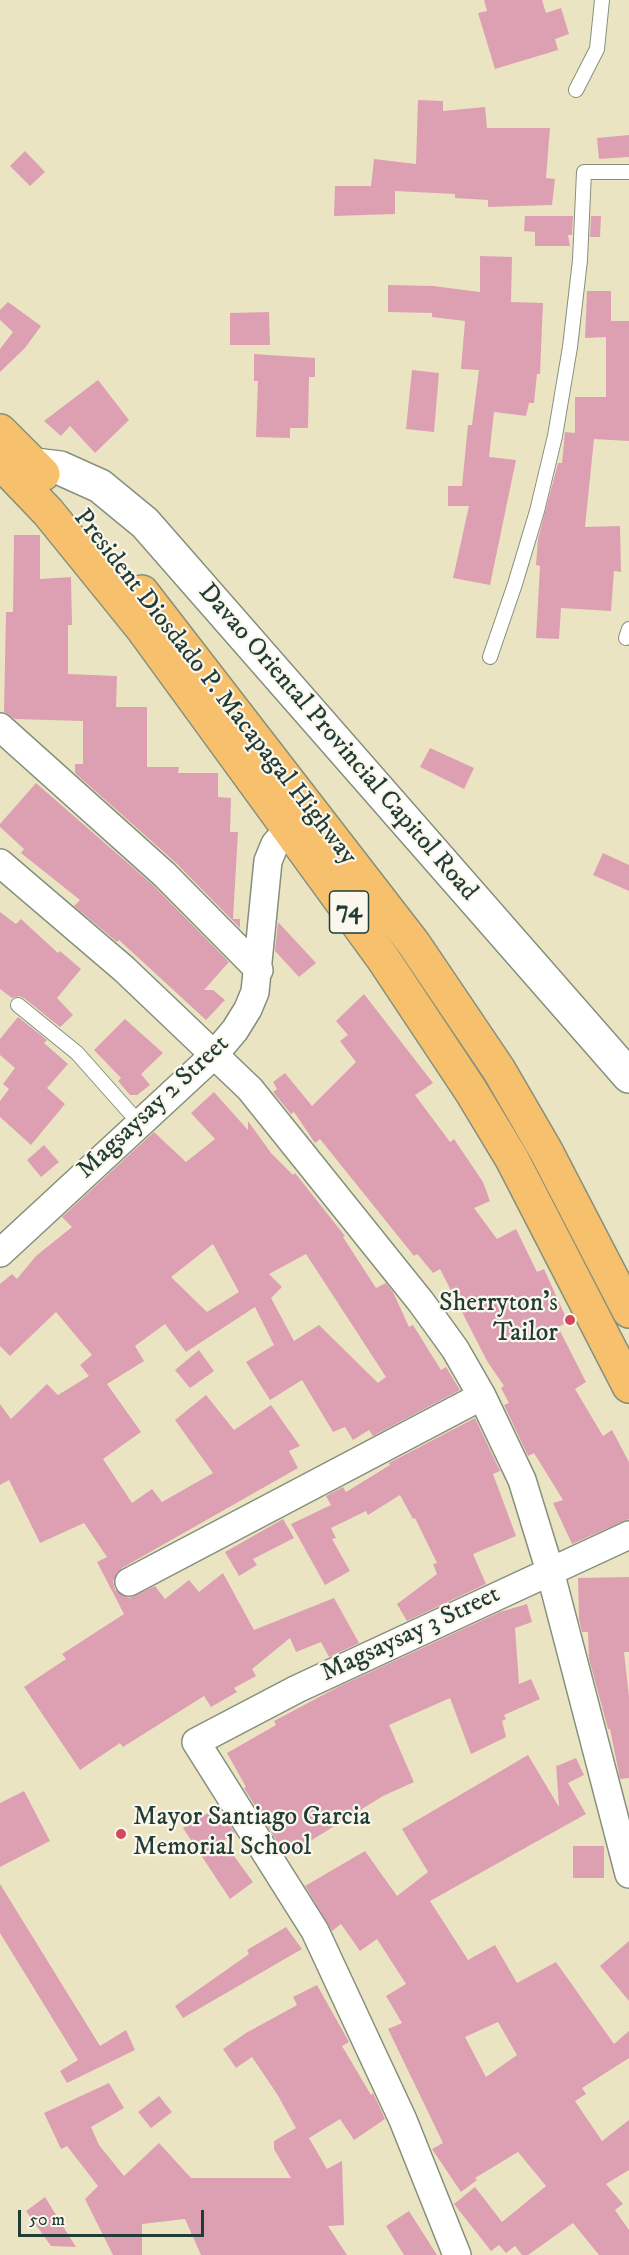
<!DOCTYPE html>
<style>
body{margin:0}
#map{position:relative;width:629px;height:2255px;overflow:hidden;background:#ebe4c3;font-family:"IM FELL DW Pica",serif}
canvas{display:block}
.scale{position:absolute;left:18px;top:2210px;width:186px;height:27px;box-sizing:border-box;border:3px solid #1f3d34;border-top:0;padding-left:8px;font-size:18px;line-height:21px;white-space:nowrap;color:#1f3d34;-webkit-text-stroke:4px #fbf7ec;paint-order:stroke}
</style>
<div id="map">
<canvas width="629" height="2255"></canvas>
<div class="scale">50 m</div>
</div>
<script>
const ctx = document.querySelector('canvas').getContext('2d');
ctx.lineJoin = 'round';
function paint(path, color) {
  ctx.fillStyle = color;
  ctx.fill(path, 'evenodd');
}
function shape(rows) {
  const path = new Path2D();
  for (const r of rows) {
    path.moveTo(r[0], r[1]);
    for (let i = 2; i < r.length; i += 2) path.lineTo(r[i], r[i + 1]);
  }
  return path;
}
function strokePath(path, color, width, dash) {
  ctx.strokeStyle = color;
  ctx.lineWidth = width;
  ctx.lineCap = dash ? 'butt' : 'round';
  ctx.setLineDash(dash || []);
  ctx.stroke(path);
}
function drawText(font, color, halo, rows, align = 'center') {
  ctx.font = font + ' "IM FELL DW Pica",serif';
  ctx.lineWidth = 4.5;
  ctx.setLineDash([]);
  ctx.textBaseline = 'middle';
  ctx.strokeStyle = halo;
  ctx.fillStyle = color;
  for (const [text, x, y, turn = 0] of rows) {
    ctx.save();
    ctx.translate(x, y);
    ctx.rotate((+turn || 0) * Math.PI / 180);
    ctx.textAlign = isNaN(turn) ? turn : align;
    if (halo) ctx.strokeText(text, 0, 0);
    ctx.fillText(text, 0, 0);
    ctx.restore();
  }
}
const building = shape([
 [484,0,542,0,546,13,561,8,569,34,555,39,558,50,495,69,478,13,487,11],
 [418,100,443,101,443,111,485,107,487,128,550,128,546,178,555,179,552,205,488,207,488,200,455,198,455,194,395,191,395,214,334,216,335,186,371,186,374,159,416,164],
 [629,135,629,157,599,159,597,138],
 [25,151,45,172,30,186,10,166],
 [525,216,573,216,572,235,568,235,570,246,535,246,535,232,524,231],
 [591,216,601,216,600,237,590,237],
 [480,256,512,257,511,302,543,303,540,374,537,374,534,403,529,403,526,416,494,412,489,457,516,460,490,585,453,578,469,506,448,506,448,486,462,486,468,425,472,425,479,370,461,369,465,321,432,317,432,313,388,312,388,285,433,286,480,292],
 [587,291,611,291,611,321,629,321,629,441,594,439,585,527,620,526,621,572,614,571,611,611,561,608,559,639,536,638,540,566,536,565,538,539,558,463,562,463,565,432,575,433,575,397,606,397,606,337,585,338],
 [8,302,41,326,25,348,0,372,0,349,13,332,0,320,0,310],
 [269,312,270,345,230,345,230,313],
 [254,354,315,358,315,377,309,377,308,428,290,428,290,438,256,437,258,381,254,381],
 [412,370,439,373,434,432,406,429],
 [98,380,129,420,95,453,70,426,61,436,44,421],
 [14,535,40,535,40,579,71,577,72,625,68,625,68,674,117,676,116,707,147,707,147,767,179,767,178,773,218,773,218,797,231,798,230,832,238,832,233,919,240,919,240,928,176,863,75,773,75,764,83,764,83,721,15,719,4,712,6,612,13,612],
 [430,748,474,768,464,789,420,767],
 [36,783,154,886,229,962,204,990,213,990,225,1000,206,1020,119,940,117,942,74,906,80,900,21,853,24,849,0,827,0,824],
 [603,853,629,865,629,891,593,875],
 [0,912,16,924,21,919,58,953,60,951,81,969,57,998,73,1015,60,1027,24,998,19,996,12,998,0,989],
 [278,922,316,963,299,977,275,951],
 [364,994,433,1083,415,1095,450,1142,454,1139,483,1182,490,1201,474,1208,497,1239,516,1229,537,1272,544,1269,568,1322,558,1327,586,1382,575,1389,603,1436,612,1430,629,1462,629,1519,572,1544,553,1503,563,1500,534,1453,528,1456,504,1405,509,1403,501,1388,504,1386,487,1361,440,1269,433,1273,419,1256,417,1254,414,1256,320,1139,315,1143,294,1112,291,1114,273,1092,277,1089,273,1082,285,1073,312,1106,356,1062,340,1041,348,1035,336,1021],
 [18,1017,47,1040,44,1043,68,1064,47,1088,65,1104,31,1145,0,1117,0,1101,9,1089,3,1084,15,1068,0,1055,0,1039],
 [125,1019,163,1053,141,1074,150,1085,137,1095,130,1095,118,1081,121,1078,94,1050],
 [214,1092,248,1130,248,1121,271,1153,293,1175,295,1173,345,1236,343,1237,376,1288,386,1283,393,1292,409,1327,413,1325,441,1370,446,1367,460,1390,373,1436,369,1430,353,1440,345,1427,333,1432,302,1380,270,1400,246,1362,274,1345,255,1307,186,1352,165,1324,135,1346,144,1361,107,1384,141,1432,103,1459,132,1503,152,1489,162,1502,213,1473,175,1420,206,1395,234,1430,271,1405,300,1446,289,1451,298,1468,122,1568,113,1581,115,1590,129,1598,155,1586,165,1599,189,1580,199,1592,223,1573,254,1630,334,1598,359,1643,329,1657,321,1642,296,1652,290,1638,252,1669,256,1676,234,1688,237,1692,211,1707,204,1696,123,1747,120,1743,80,1770,24,1687,66,1659,62,1654,124,1614,97,1562,107,1557,84,1523,40,1543,9,1480,0,1485,0,1404,11,1419,47,1384,58,1395,89,1376,80,1365,92,1355,56,1312,10,1356,0,1346,0,1284,12,1274,17,1279,36,1256,72,1227,62,1217,154,1132,186,1162,215,1139,191,1113],
 [213,1244,239,1292,207,1312,171,1277],
 [306,1254,386,1377,378,1383,319,1325,294,1341,271,1298,282,1287,269,1274],
 [44,1145,59,1162,41,1177,27,1160],
 [199,1350,214,1371,190,1388,175,1370],
 [475,1418,500,1471,493,1474,516,1536,473,1554,486,1584,407,1621,397,1604,437,1574,433,1564,437,1563,415,1518,413,1519,400,1495,368,1515,366,1511,331,1528,336,1538,332,1539,350,1571,325,1585,291,1524,331,1505,326,1496,343,1487,346,1492,390,1465,389,1463],
 [283,1519,294,1538,253,1559,257,1565,239,1576,225,1552],
 [629,1577,629,1652,624,1652,629,1697,629,1778,620,1779,610,1729,608,1729,589,1659,588,1632,582,1632,579,1619,578,1578],
 [527,1604,532,1622,515,1628,519,1684,531,1679,540,1699,504,1715,506,1719,502,1721,506,1737,471,1754,450,1698,389,1725,414,1782,383,1796,286,1856,244,1788,246,1787,227,1753,276,1725,274,1721,338,1687,500,1612],
 [528,1755,559,1807,556,1764,557,1766,576,1758,584,1775,568,1783,586,1814,430,1901,468,1960,495,1945,517,1983,556,1962,614,2044,629,2031,629,2058,582,2088,586,2094,575,2101,602,2141,629,2120,629,2170,606,2184,623,2204,615,2210,629,2230,629,2255,599,2255,573,2223,528,2255,522,2255,515,2246,506,2253,499,2245,491,2251,454,2204,475,2187,502,2222,546,2186,518,2152,475,2178,477,2180,461,2192,432,2149,443,2143,388,2029,402,2023,386,1996,406,1984,377,1939,360,1951,341,1924,332,1931,305,1886,365,1851,397,1896,428,1872,402,1829],
 [498,2022,517,2055,486,2077,465,2037],
 [24,1791,50,1841,0,1867,0,1803],
 [218,1807,235,1833,223,1841,253,1882,230,1899,183,1828],
 [573,1846,604,1846,604,1878,573,1878],
 [0,1884,100,2046,126,2030,135,2050,67,2083,60,2071,78,2060,0,1933],
 [286,1927,302,1949,183,2018,175,2006,249,1954,247,1950],
 [629,1941,629,2001,600,1966],
 [317,1985,349,2042,342,2046,371,2095,373,2093,385,2119,354,2140,340,2119,309,2138,327,2169,342,2161,344,2225,328,2226,347,2255,201,2255,185,2219,142,2224,142,2255,113,2255,85,2199,98,2186,67,2146,61,2149,44,2113,109,2083,124,2108,91,2127,99,2145,124,2176,159,2143,191,2178,291,2178,274,2149,274,2141,296,2128,277,2094,252,2057,236,2068,223,2049,246,2033,297,2005,293,1997],
 [159,2096,172,2112,151,2128,138,2112],
 [45,2197,66,2231,76,2247,51,2246,26,2211],
 [409,2211,437,2255,404,2255,386,2226]
]);
const service = shape([
 [576,90,597,49,602,0],
 [626,638,629,629],
 [490,657,515,584,537,511,555,436,570,347,580,260,584,172,629,172],
 [18,1005,77,1053,140,1124]
]);
const minor = shape([
 [0,727,165,875,259,970],
 [0,863,124,969,250,1089,421,1302,455,1349,482,1396,522,1480,550,1571,629,1874],
 [0,1253,214,1055,235,1030,248,1009,255,992,268,861,275,844,302,815],
 [129,1582,482,1396],
 [457,2255,403,2120,315,1931,196,1742,297,1689,629,1535]
]);
const tertiary = shape([
 [14,475,35,465,60,468,100,486,145,523,629,1076]
]);
const primary = shape([
 [0,431,43,474],
 [0,462,48,512,142,628,384,960,471,1091,512,1159,629,1386],
 [142,592,414,944,499,1070,546,1151,629,1311]
]);
const markers = [
 [570,1320,6,"#d1495b"],
 [121,1834,6,"#d1495b"]
];
const shields = [
 [349,912,39]
];
const shieldNames = [
 ["74",349,912]
];
const streetNames = [
 ["President Diosdado P. Macapagal Highway",214,688,52],
 ["Davao Oriental Provincial Capitol Road",337,743,49],
 ["Magsaysay 2 Street",154,1108,-43],
 ["Magsaysay 3 Street",411,1635,-25]
];
const poiNames = [
 ["Sherryton's",558,1305],
 ["Tailor",558,1335],
 ["Mayor Santiago Garcia",133,1819,"left"],
 ["Memorial School",133,1849,"left"]
];
paint(building, '#dda0b3');
strokePath(service, '#85907c', 16);
strokePath(minor, '#85907c', 30);
strokePath(tertiary, '#85907c', 36);
strokePath(primary, '#85907c', 36);
strokePath(service, '#fff', 14);
strokePath(minor, '#fff', 27);
strokePath(tertiary, '#fff', 33);
strokePath(primary, '#f7c06c', 33);
for (const [x, y, r, color] of markers) {
  const dot = new Path2D();
  dot.arc(x, y, r, 0, 2 * Math.PI);
  ctx.fillStyle = color;
  ctx.fill(dot);
  strokePath(dot, '#fbf7ec', 2);
}
for (const [x, y, w] of shields) {
  const box = new Path2D();
  box.roundRect(x - w / 2, y - 21, w, 42, 4.5);
  ctx.fillStyle = '#fbf7ec';
  ctx.fill(box);
  strokePath(box, '#1f3d34', 1.5);
}
drawText('bold 24px', '#1f3d34', null, shieldNames);
drawText('26px', '#1f3d34', '#fbf7ec', streetNames);
drawText('26px', '#1f3d34', '#fbf7ec', poiNames, 'right');
</script>
